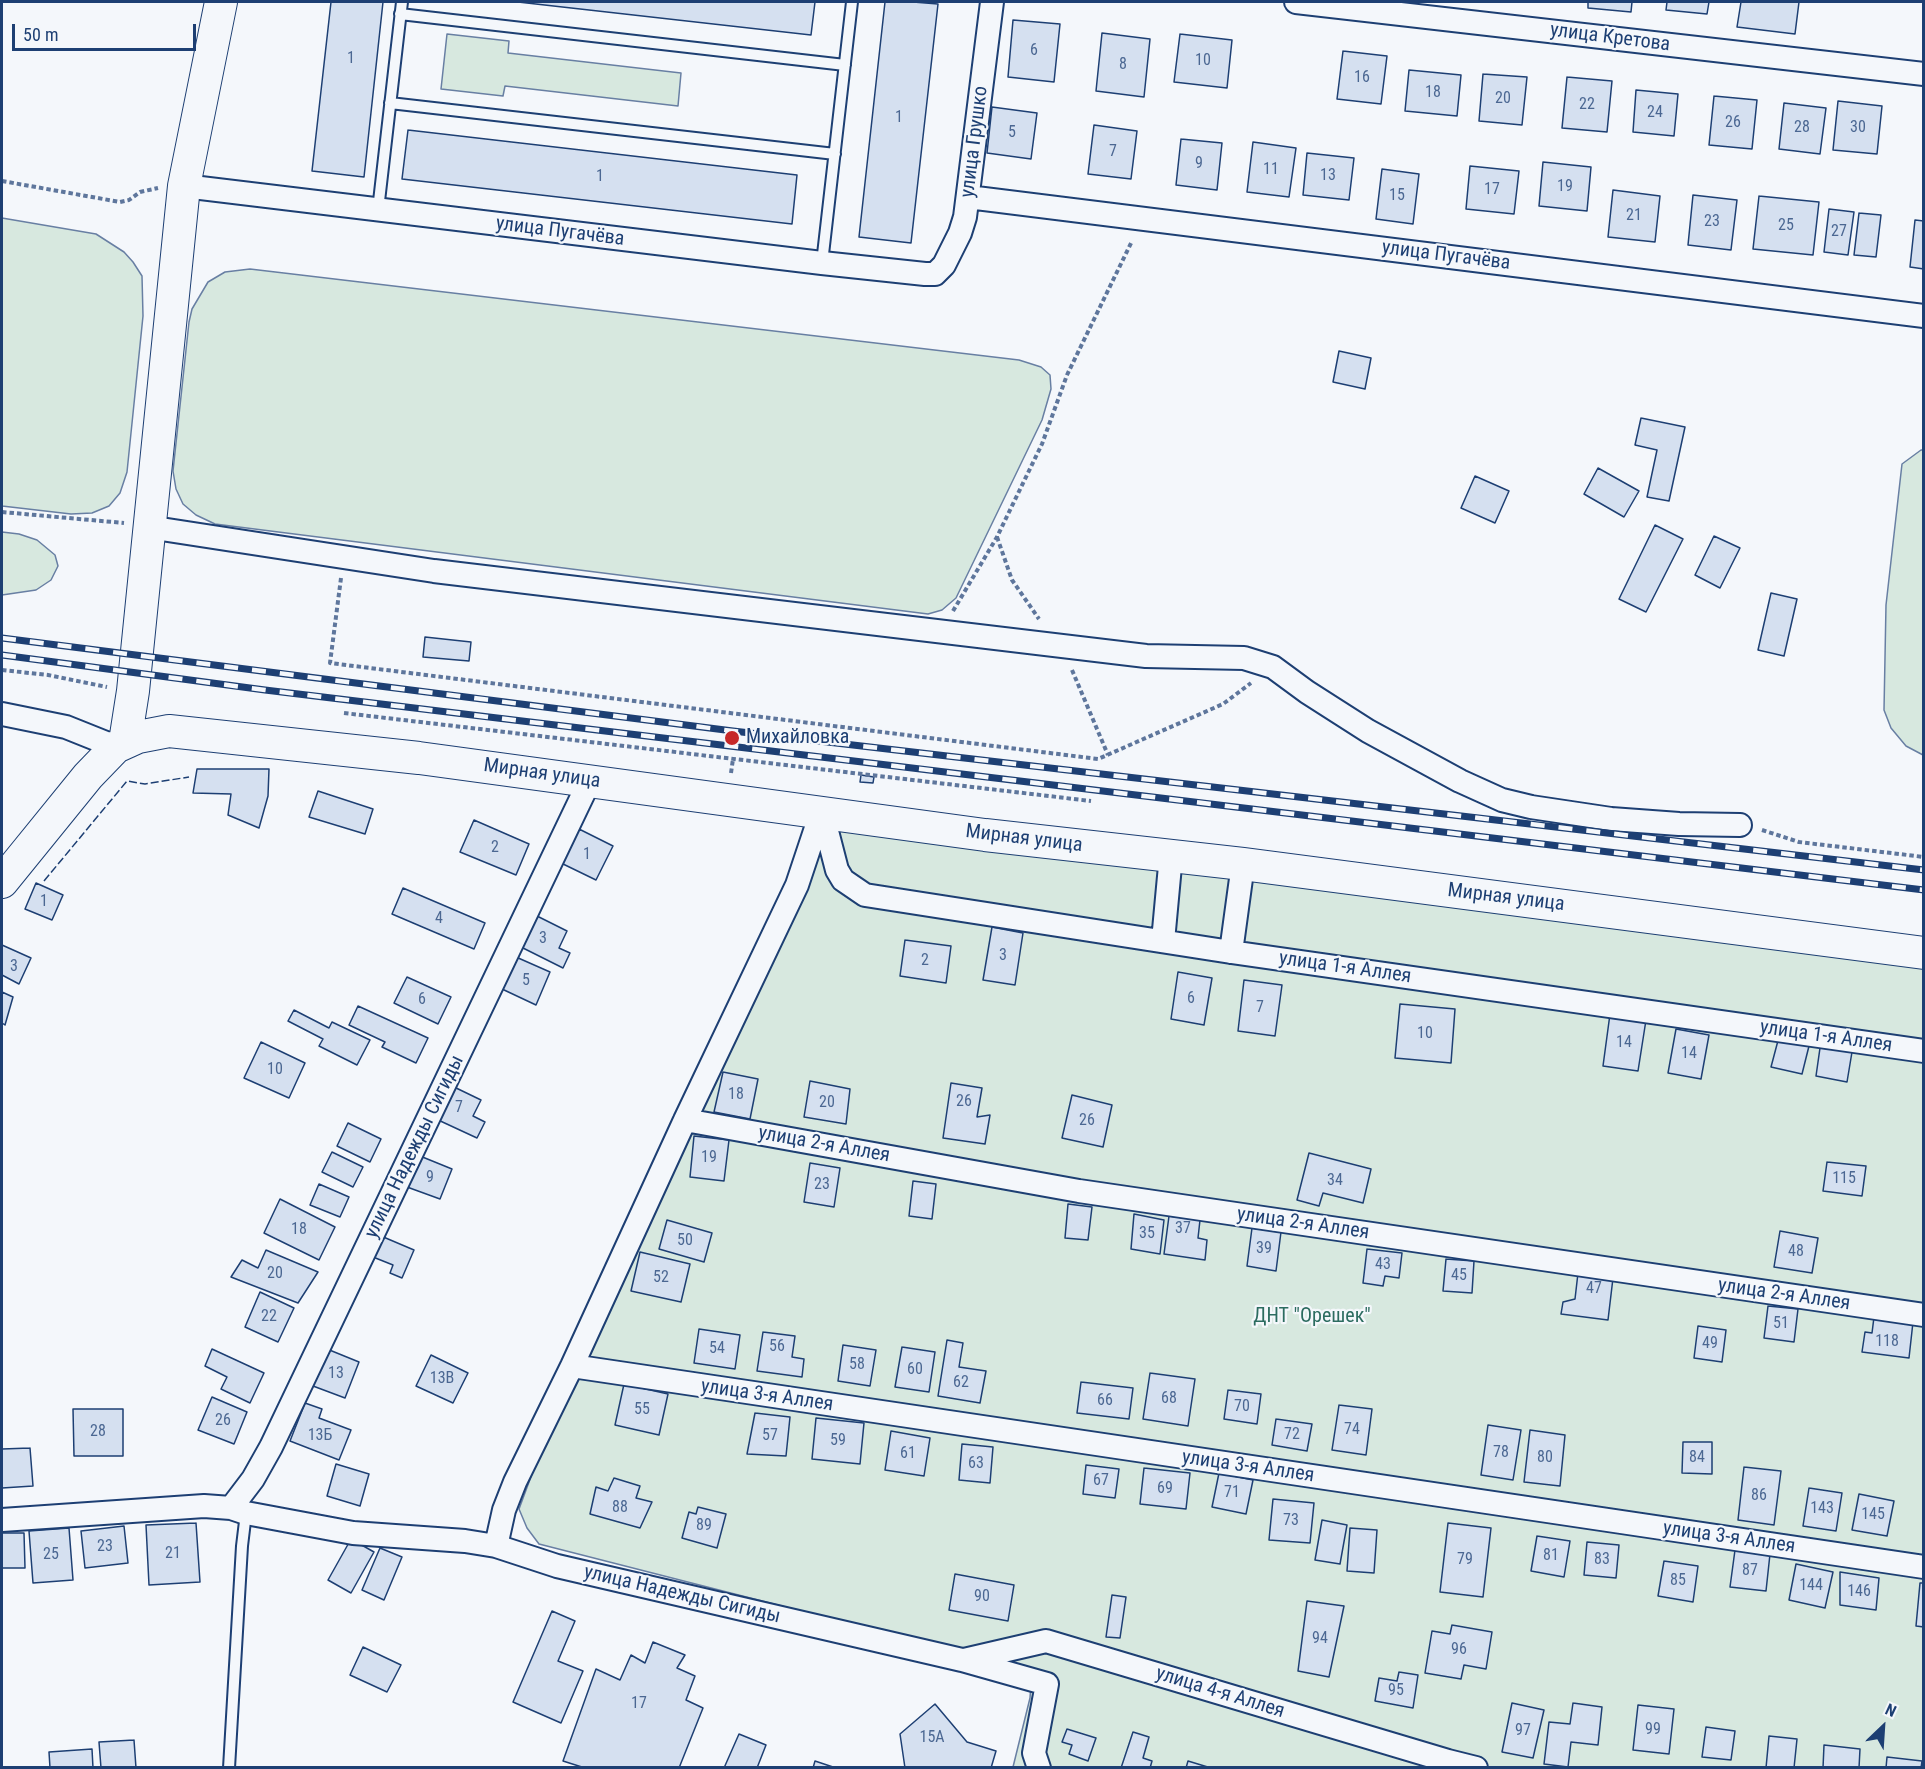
<!DOCTYPE html>
<meta charset="utf-8">
<style>
body{margin:0}
#map{position:relative;width:1925px;height:1769px;overflow:hidden;background:#f4f7fb;font-family:"Roboto Condensed",sans-serif}
canvas{display:block}
.frame{position:absolute;inset:0;border:3px solid #1d3f73;pointer-events:none}
.north{position:absolute;left:1853px;top:1697px;width:60px;height:60px;-webkit-text-stroke:4px #f4f7fb;paint-order:stroke;rotate:25deg;font-size:16px;font-weight:700;line-height:24px;text-align:center;color:#1d3f73}
.north::after{content:'';display:block;margin:auto;width:21px;height:27px;background:#1d3f73;clip-path:polygon(50% 0,100% 100%,50% 72%,0 100%)}
.scale{position:absolute;left:12px;top:24px;width:184px;height:27px;box-sizing:border-box;border:3px solid #1d3f73;border-top:0;padding-left:8px;font-size:18px;line-height:21px;white-space:nowrap;color:#1d3f73;-webkit-text-stroke:4px #f4f7fb;paint-order:stroke}
</style>
<div id="map">
<canvas width="1925" height="1769"></canvas>
<div class="frame"></div>
<div class="north">N</div>
<div class="scale">50 m</div>
</div>
<script>
const ctx = document.querySelector('canvas').getContext('2d');
ctx.lineJoin = 'round';
function paint(path, color) {
  ctx.fillStyle = color;
  ctx.fill(path, 'evenodd');
}
function shape(rows) {
  const path = new Path2D();
  for (const r of rows) {
    path.moveTo(r[0], r[1]);
    for (let i = 2; i < r.length; i += 2) path.lineTo(r[i], r[i + 1]);
  }
  return path;
}
function strokePath(path, color, width, dash) {
  ctx.strokeStyle = color;
  ctx.lineWidth = width;
  ctx.lineCap = dash ? 'butt' : 'round';
  ctx.setLineDash(dash || []);
  ctx.stroke(path);
}
function drawText(font, color, halo, rows, align = 'center') {
  ctx.font = font + ' "Roboto Condensed",sans-serif';
  ctx.lineWidth = 4.5;
  ctx.setLineDash([]);
  ctx.textBaseline = 'middle';
  ctx.strokeStyle = halo;
  ctx.fillStyle = color;
  for (const [text, x, y, turn = 0] of rows) {
    ctx.save();
    ctx.translate(x, y);
    ctx.rotate((+turn || 0) * Math.PI / 180);
    ctx.textAlign = isNaN(turn) ? turn : align;
    if (halo) ctx.strokeText(text, 0, 0);
    ctx.fillText(text, 0, 0);
    ctx.restore();
  }
}
const green = shape([
 [447,34,509,41,508,53,681,73,678,106,505,86,503,96,441,89,447,34],
 [2,218,96,234,124,252,133,262,142,276,143,316,127,472,120,493,109,506,92,513,71,514,2,506,2,218],
 [250,269,1019,360,1041,367,1050,375,1051,389,1042,420,956,598,942,610,928,614,215,524,196,515,183,504,176,489,173,471,189,322,192,309,208,282,225,272,250,269],
 [1921,450,1924,450,1923,755,1906,746,1891,728,1884,710,1886,605,1902,464,1921,450],
 [2,532,19,534,37,540,55,555,58,566,51,580,36,590,2,595,2,532],
 [828,799,1923,941,1923,1767,1013,1767,1030,1698,1032,1670,539,1544,527,1528,519,1509,572,1366,828,799]
]);
const building = shape([
 [331,2,383,2,364,177,312,171,331,2],
 [518,2,815,2,811,35,518,2],
 [885,2,913,2,938,4,911,243,859,237,885,2],
 [1588,2,1632,2,1631,12,1588,8,1588,2],
 [1667,2,1709,2,1707,14,1666,10,1667,2],
 [1741,2,1799,2,1795,34,1737,27,1741,2],
 [1013,20,1060,24,1054,82,1008,77,1013,20],
 [1102,33,1150,39,1144,97,1096,91,1102,33],
 [1180,34,1232,40,1227,88,1174,82,1180,34],
 [1343,51,1387,56,1381,104,1337,99,1343,51],
 [1409,70,1461,75,1457,116,1405,111,1409,70],
 [1483,74,1527,77,1522,125,1479,121,1483,74],
 [1567,77,1612,81,1607,132,1562,128,1567,77],
 [1636,90,1678,94,1674,136,1633,132,1636,90],
 [1714,96,1757,100,1752,149,1709,145,1714,96],
 [1838,101,1882,106,1877,154,1833,150,1838,101],
 [1784,103,1826,108,1820,154,1779,149,1784,103],
 [992,107,1037,113,1031,159,987,153,992,107],
 [1094,125,1137,131,1131,179,1088,174,1094,125],
 [408,130,797,175,792,224,402,179,408,130],
 [1181,139,1222,143,1217,190,1176,185,1181,139],
 [1253,142,1296,148,1289,197,1247,192,1253,142],
 [1307,153,1354,158,1349,200,1303,195,1307,153],
 [1543,162,1591,167,1587,211,1539,206,1543,162],
 [1470,166,1519,171,1514,214,1466,209,1470,166],
 [1382,169,1419,174,1413,224,1376,219,1382,169],
 [1613,190,1660,196,1655,242,1608,237,1613,190],
 [1693,195,1737,200,1731,250,1688,245,1693,195],
 [1759,196,1819,202,1813,255,1753,249,1759,196],
 [1829,209,1854,212,1848,255,1824,252,1829,209],
 [1859,213,1881,215,1876,257,1854,255,1859,213],
 [1915,220,1924,221,1924,269,1910,267,1915,220],
 [1339,351,1371,358,1365,389,1333,382,1339,351],
 [1641,418,1685,427,1669,501,1647,497,1657,450,1635,445,1641,418],
 [1598,468,1639,491,1624,517,1584,494,1598,468],
 [1475,476,1509,491,1495,523,1461,508,1475,476],
 [1655,525,1683,539,1646,612,1619,599,1655,525],
 [1714,536,1740,548,1720,588,1695,575,1714,536],
 [1771,593,1797,599,1784,656,1758,650,1771,593],
 [425,637,471,642,469,661,423,657,425,637],
 [197,769,269,769,268,796,259,828,228,815,231,794,193,793,197,769],
 [861,775,874,777,873,783,860,782,861,775],
 [318,791,373,809,365,834,309,817,318,791],
 [474,820,529,844,516,875,460,852,474,820],
 [579,829,613,846,596,880,561,863,579,829],
 [36,883,63,895,52,920,25,909,36,883],
 [403,888,485,923,474,949,392,914,403,888],
 [535,915,567,931,559,948,570,953,563,968,519,946,535,915],
 [992,927,1023,933,1015,985,983,980,992,927],
 [905,940,951,946,946,983,900,976,905,940],
 [2,945,31,958,19,984,2,975,2,945],
 [516,957,550,972,536,1005,502,989,516,957],
 [1178,972,1212,978,1204,1025,1171,1019,1178,972],
 [407,977,451,997,438,1024,394,1003,407,977],
 [1244,980,1282,985,1275,1036,1238,1031,1244,980],
 [2,992,13,997,5,1025,2,1023,2,992],
 [1400,1004,1455,1009,1451,1063,1395,1058,1400,1004],
 [358,1006,428,1038,416,1063,382,1047,385,1042,349,1025,358,1006],
 [294,1010,329,1028,332,1022,370,1040,357,1065,319,1046,323,1039,288,1021,294,1010],
 [1610,1014,1646,1020,1638,1071,1603,1066,1610,1014],
 [1676,1029,1709,1035,1701,1079,1668,1073,1676,1029],
 [1780,1033,1811,1038,1802,1074,1771,1067,1780,1033],
 [1821,1041,1853,1046,1847,1082,1816,1076,1821,1041],
 [261,1042,305,1063,289,1098,244,1078,261,1042],
 [723,1072,758,1079,750,1119,714,1112,723,1072],
 [810,1081,850,1089,846,1124,804,1117,810,1081],
 [951,1083,982,1088,977,1117,990,1115,985,1144,943,1138,951,1083],
 [452,1086,481,1100,473,1116,485,1122,477,1138,436,1119,452,1086],
 [1072,1095,1112,1105,1103,1147,1062,1138,1072,1095],
 [348,1123,381,1139,370,1162,337,1146,348,1123],
 [694,1136,729,1140,724,1181,690,1177,694,1136],
 [332,1152,363,1167,353,1187,322,1172,332,1152],
 [1309,1153,1371,1169,1363,1203,1323,1193,1319,1206,1297,1200,1309,1153],
 [420,1156,452,1169,440,1199,407,1187,420,1156],
 [1827,1162,1866,1166,1862,1196,1823,1191,1827,1162],
 [810,1163,840,1168,834,1207,804,1202,810,1163],
 [913,1181,936,1184,932,1219,909,1216,913,1181],
 [319,1184,349,1197,340,1217,310,1205,319,1184],
 [280,1199,335,1227,319,1260,264,1233,280,1199],
 [1068,1204,1092,1207,1088,1240,1065,1238,1068,1204],
 [1134,1214,1164,1220,1160,1254,1131,1249,1134,1214],
 [1169,1216,1200,1220,1198,1238,1207,1240,1205,1260,1164,1254,1169,1216],
 [667,1220,712,1233,704,1262,659,1249,667,1220],
 [1252,1228,1281,1232,1276,1271,1247,1266,1252,1228],
 [1780,1231,1818,1238,1812,1273,1774,1267,1780,1231],
 [381,1236,414,1250,402,1278,390,1273,393,1265,373,1257,381,1236],
 [1367,1249,1402,1253,1399,1278,1385,1276,1383,1286,1363,1283,1367,1249],
 [266,1250,318,1272,298,1303,231,1277,242,1260,258,1268,266,1250],
 [640,1252,690,1264,681,1302,631,1291,640,1252],
 [1446,1259,1474,1261,1472,1293,1443,1291,1446,1259],
 [1578,1273,1613,1278,1608,1320,1561,1314,1563,1302,1575,1299,1578,1273],
 [260,1292,294,1308,278,1342,245,1327,260,1292],
 [1768,1306,1798,1309,1794,1342,1764,1338,1768,1306],
 [1874,1317,1913,1322,1909,1358,1862,1352,1865,1332,1872,1333,1874,1317],
 [1698,1326,1726,1330,1722,1362,1694,1358,1698,1326],
 [699,1329,740,1335,735,1369,694,1363,699,1329],
 [763,1332,795,1336,792,1357,804,1359,802,1377,757,1371,763,1332],
 [947,1340,963,1343,959,1367,986,1371,980,1403,938,1396,947,1340],
 [843,1345,876,1350,870,1386,838,1381,843,1345],
 [902,1347,935,1352,929,1392,895,1387,902,1347],
 [212,1349,264,1373,250,1403,221,1389,227,1377,205,1366,212,1349],
 [327,1349,359,1362,345,1398,313,1386,327,1349],
 [431,1355,468,1373,453,1403,416,1386,431,1355],
 [1150,1373,1195,1379,1188,1426,1143,1419,1150,1373],
 [1081,1382,1133,1388,1129,1419,1077,1413,1081,1382],
 [624,1384,668,1394,659,1435,615,1425,624,1384],
 [1228,1390,1261,1394,1257,1424,1224,1419,1228,1390],
 [212,1397,247,1412,234,1444,198,1430,212,1397],
 [305,1403,322,1409,319,1418,351,1430,339,1460,290,1441,305,1403],
 [1339,1405,1372,1409,1366,1455,1332,1450,1339,1405],
 [73,1409,123,1409,123,1456,74,1456,73,1409],
 [755,1413,790,1417,786,1456,747,1454,755,1413],
 [816,1418,864,1423,860,1464,812,1459,816,1418],
 [1276,1419,1312,1424,1307,1451,1272,1445,1276,1419],
 [1488,1425,1521,1430,1513,1480,1481,1475,1488,1425],
 [1530,1430,1565,1435,1560,1486,1524,1482,1530,1430],
 [891,1431,930,1438,924,1476,885,1470,891,1431],
 [1683,1442,1712,1442,1712,1474,1682,1473,1683,1442],
 [962,1444,993,1447,990,1483,959,1480,962,1444],
 [30,1448,33,1486,2,1488,2,1449,30,1448],
 [336,1464,369,1474,360,1506,327,1496,336,1464],
 [1086,1465,1119,1469,1115,1498,1083,1494,1086,1465],
 [1744,1467,1781,1471,1774,1525,1738,1520,1744,1467],
 [1144,1468,1190,1473,1186,1509,1140,1504,1144,1468],
 [1219,1473,1253,1480,1246,1514,1212,1507,1219,1473],
 [614,1478,640,1486,636,1498,652,1502,640,1528,590,1514,596,1487,608,1491,614,1478],
 [1809,1488,1842,1493,1836,1531,1803,1526,1809,1488],
 [1859,1494,1894,1501,1887,1536,1852,1530,1859,1494],
 [1273,1499,1314,1503,1310,1543,1269,1540,1273,1499],
 [698,1507,726,1514,717,1548,682,1538,689,1512,696,1514,698,1507],
 [1322,1520,1347,1525,1340,1564,1315,1560,1322,1520],
 [196,1523,200,1582,149,1585,146,1525,196,1523],
 [1448,1523,1491,1528,1483,1597,1440,1592,1448,1523],
 [124,1526,128,1563,85,1568,81,1531,124,1526],
 [69,1528,73,1580,33,1583,29,1531,69,1528],
 [1350,1528,1377,1530,1374,1573,1347,1571,1350,1528],
 [2,1533,24,1533,25,1568,2,1568,2,1533],
 [1537,1536,1570,1541,1564,1577,1531,1571,1537,1536],
 [351,1539,374,1552,351,1593,328,1580,351,1539],
 [1587,1542,1619,1545,1616,1578,1584,1575,1587,1542],
 [380,1548,402,1557,384,1600,362,1590,380,1548],
 [1735,1550,1770,1554,1766,1591,1730,1587,1735,1550],
 [1664,1561,1698,1566,1693,1602,1658,1596,1664,1561],
 [1796,1564,1833,1572,1825,1608,1789,1600,1796,1564],
 [1840,1572,1879,1578,1876,1610,1840,1605,1840,1572],
 [955,1574,1014,1585,1008,1621,949,1610,955,1574],
 [1920,1583,1924,1583,1924,1627,1916,1626,1920,1583],
 [1112,1595,1126,1597,1120,1638,1106,1637,1112,1595],
 [1307,1601,1344,1606,1329,1677,1298,1671,1307,1601],
 [552,1611,575,1621,558,1661,583,1671,561,1723,513,1702,552,1611],
 [1452,1625,1492,1632,1486,1669,1464,1665,1461,1679,1425,1673,1432,1631,1450,1634,1452,1625],
 [653,1642,685,1655,677,1668,695,1676,686,1700,703,1708,679,1768,585,1768,563,1761,596,1669,620,1680,631,1655,645,1663,653,1642],
 [363,1647,401,1665,387,1692,350,1675,363,1647],
 [1399,1672,1418,1675,1413,1708,1375,1701,1379,1678,1397,1681,1399,1672],
 [1512,1703,1544,1710,1533,1758,1502,1752,1512,1703],
 [1573,1703,1602,1707,1598,1745,1571,1742,1568,1767,1544,1764,1549,1722,1570,1724,1573,1703],
 [935,1704,967,1742,996,1751,991,1768,905,1768,900,1734,935,1704],
 [1638,1705,1674,1709,1669,1754,1633,1750,1638,1705],
 [1706,1727,1735,1731,1731,1760,1702,1757,1706,1727],
 [1067,1729,1096,1738,1088,1761,1069,1754,1072,1745,1062,1742,1067,1729],
 [1133,1732,1149,1737,1143,1758,1152,1761,1150,1768,1121,1768,1133,1732],
 [739,1734,766,1745,757,1768,724,1768,739,1734],
 [1769,1736,1797,1739,1794,1768,1766,1768,1769,1736],
 [134,1740,136,1768,101,1768,99,1742,134,1740],
 [1824,1745,1860,1749,1859,1768,1823,1768,1824,1745],
 [92,1749,93,1768,50,1768,49,1752,92,1749],
 [1887,1757,1922,1761,1921,1768,1886,1768,1887,1757],
 [815,1761,836,1768,813,1768,815,1761],
 [1188,1761,1211,1768,1186,1768,1188,1761]
]);
const path = shape([
 [2,181,120,202,129,200,140,192,158,188],
 [2,512,124,523],
 [997,537,1012,580,1039,619],
 [341,578,330,663,1098,759,1223,704,1251,683],
 [953,611,997,537,1042,444,1067,375,1132,241],
 [2,670,48,675,107,687],
 [1072,670,1108,755],
 [344,713,1091,801],
 [731,773,733,759],
 [1762,830,1799,842,1924,857]
]);
const lane = shape([
 [400,14,845,65],
 [390,103,835,154],
 [378,210,402,2],
 [822,263,852,2],
 [229,1768,242,1546,246,1513]
]);
const street = shape([
 [1296,2,1924,74],
 [184,186,822,263,925,274,935,274,944,265,960,233,965,217,992,2],
 [968,197,1924,316],
 [148,527,434,571,1146,656,1244,658,1273,667,1307,692,1368,731,1460,781,1502,800,1531,807,1611,819,1679,824,1740,825],
 [2,714,66,727,116,747],
 [822,812,837,870,843,880,865,895,1231,952,1924,1051],
 [1163,941,1171,855],
 [1231,952,1243,864],
 [685,1120,1079,1191,1924,1315],
 [572,1366,1924,1567],
 [231,1508,253,1479,271,1447,590,780],
 [2,1520,204,1506,231,1508,246,1513,353,1533,465,1541,496,1546,557,1566,962,1660,1047,1684,1034,1753,1039,1768],
 [496,1546,504,1510,515,1482,572,1366,685,1120,797,885,821,813],
 [964,1660,1046,1641,1448,1761,1476,1768]
]);
const secondary = shape([
 [125,742,133,691,184,186,221,2],
 [2,882,88,776,116,747,138,737,169,731,419,758,985,835,1243,864,1924,953]
]);
const rail = shape([
 [2,638,733,731,1924,870],
 [2,655,265,690,1924,890]
]);
const fence = shape([
 [44,881,127,781,145,784,189,777]
]);
const markers = [
 [732,738,8,"#c62828"]
];
const numberNames = [
 ["6",1034,51],
 ["1",351,59],
 ["10",1203,61],
 ["8",1123,65],
 ["16",1362,78],
 ["18",1433,93],
 ["20",1503,99],
 ["22",1587,105],
 ["24",1655,113],
 ["1",899,118],
 ["26",1733,123],
 ["28",1802,128],
 ["30",1858,128],
 ["5",1012,133],
 ["7",1113,152],
 ["9",1199,164],
 ["11",1271,170],
 ["13",1328,176],
 ["1",600,177],
 ["19",1565,187],
 ["17",1492,190],
 ["15",1397,196],
 ["21",1634,216],
 ["23",1712,222],
 ["25",1786,226],
 ["27",1839,232],
 ["2",495,848],
 ["1",587,855],
 ["1",44,902],
 ["4",439,919],
 ["3",543,939],
 ["3",1003,956],
 ["2",925,961],
 ["3",14,967],
 ["5",526,981],
 ["6",1191,999],
 ["6",422,1000],
 ["7",1260,1008],
 ["10",1425,1034],
 ["14",1624,1043],
 ["14",1689,1054],
 ["10",275,1070],
 ["18",736,1095],
 ["26",964,1102],
 ["20",827,1103],
 ["7",459,1108],
 ["26",1087,1121],
 ["19",709,1158],
 ["9",430,1178],
 ["115",1844,1179],
 ["34",1335,1181],
 ["23",822,1185],
 ["37",1183,1229],
 ["18",299,1230],
 ["35",1147,1234],
 ["50",685,1241],
 ["39",1264,1249],
 ["48",1796,1252],
 ["43",1383,1265],
 ["20",275,1274],
 ["45",1459,1276],
 ["52",661,1278],
 ["47",1594,1289],
 ["22",269,1317],
 ["51",1781,1324],
 ["118",1887,1342],
 ["49",1710,1344],
 ["56",777,1347],
 ["54",717,1349],
 ["58",857,1365],
 ["60",915,1370],
 ["13",336,1374],
 ["13В",442,1379],
 ["62",961,1383],
 ["68",1169,1399],
 ["66",1105,1401],
 ["70",1242,1407],
 ["55",642,1410],
 ["26",223,1421],
 ["74",1352,1430],
 ["28",98,1432],
 ["72",1292,1435],
 ["13Б",320,1436],
 ["57",770,1436],
 ["59",838,1441],
 ["78",1501,1453],
 ["61",908,1454],
 ["80",1545,1458],
 ["84",1697,1458],
 ["63",976,1464],
 ["67",1101,1481],
 ["69",1165,1489],
 ["71",1232,1493],
 ["86",1759,1496],
 ["88",620,1508],
 ["143",1822,1509],
 ["145",1873,1515],
 ["73",1291,1521],
 ["89",704,1526],
 ["23",105,1547],
 ["21",173,1554],
 ["25",51,1555],
 ["81",1551,1556],
 ["79",1465,1560],
 ["83",1602,1560],
 ["87",1750,1571],
 ["85",1678,1581],
 ["144",1811,1586],
 ["146",1859,1592],
 ["90",982,1597],
 ["94",1320,1639],
 ["96",1459,1650],
 ["95",1396,1691],
 ["17",639,1704],
 ["99",1653,1730],
 ["97",1523,1731],
 ["15А",932,1738]
];
const streetNames = [
 ["улица Кретова",1610,38,7],
 ["улица Грушко",975,142,-83],
 ["улица Пугачёва",560,232,7],
 ["улица Пугачёва",1446,256,7],
 ["Мирная улица",542,774,8],
 ["Мирная улица",1024,839,7],
 ["Мирная улица",1506,898,7],
 ["улица 1-я Аллея",1345,968,8],
 ["улица 1-я Аллея",1826,1037,8],
 ["улица 2-я Аллея",824,1145,10],
 ["улица Надежды Сигиды",415,1147,-64],
 ["улица 2-я Аллея",1303,1224,8],
 ["улица 2-я Аллея",1784,1295,8],
 ["улица 3-я Аллея",767,1396,8],
 ["улица 3-я Аллея",1248,1467,8],
 ["улица 3-я Аллея",1729,1538,8],
 ["улица Надежды Сигиды",682,1595,13],
 ["улица 4-я Аллея",1220,1693,17]
];
const poiNames = [
 ["Михайловка",746,738]
];
const parkNames = [
 ["ДНТ \"Орешек\"",1312,1317]
];
paint(green, '#d7e8df');
strokePath(green, '#687fa3', 1.5);
paint(building, '#d5e0f0');
strokePath(building, '#1d3f73', 1.5);
strokePath(lane, '#1d3f73', 14);
strokePath(street, '#1d3f73', 26);
strokePath(secondary, '#1d3f73', 34);
strokePath(path, '#5e769c', 4, [4.5, 3]);
strokePath(lane, '#f4f7fb', 10);
strokePath(street, '#f4f7fb', 22);
strokePath(secondary, '#f4f7fb', 32);
strokePath(rail, '#1d3f73', 7);
strokePath(rail, '#f4f7fb', 4.5, [14]);
strokePath(fence, '#1d3f73', 1.5, [8, 3]);
for (const [x, y, r, color] of markers) {
  const dot = new Path2D();
  dot.arc(x, y, r, 0, 2 * Math.PI);
  ctx.fillStyle = color;
  ctx.fill(dot);
  strokePath(dot, '#f4f7fb', 2);
}
drawText('16px', '#4b6792', null, numberNames);
drawText('20px', '#1d3f73', '#f4f7fb', streetNames);
drawText('20px', '#1d3f73', '#f4f7fb', poiNames, 'left');
drawText('20px', '#2c6c60', '#f4f7fb', parkNames);
</script>
